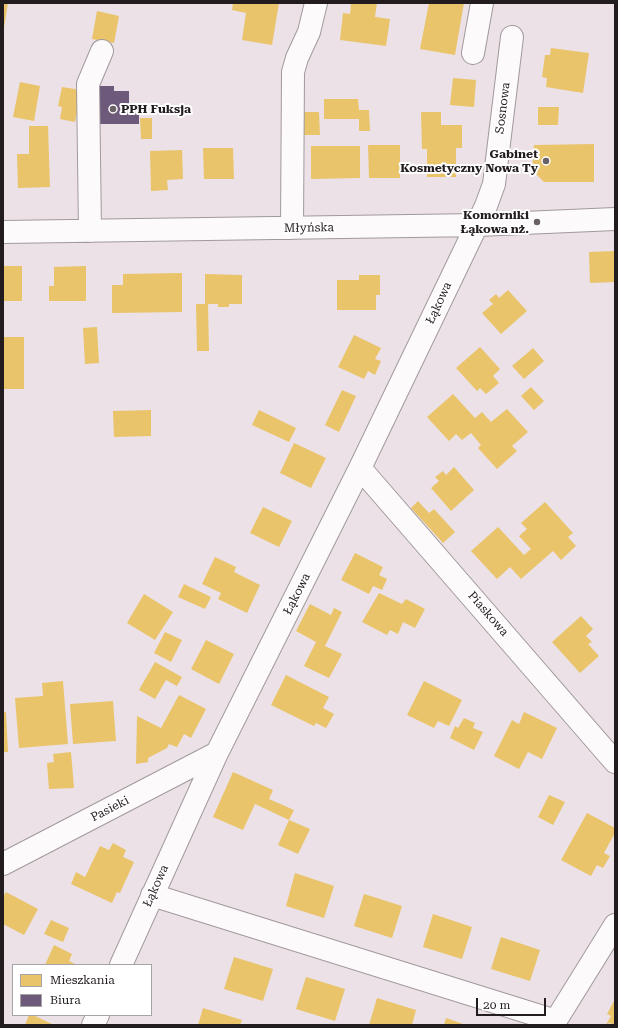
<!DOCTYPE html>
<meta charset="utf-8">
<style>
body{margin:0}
#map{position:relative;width:618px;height:1028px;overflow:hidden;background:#ece1e6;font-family:"Roboto Serif",serif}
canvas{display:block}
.frame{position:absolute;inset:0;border:4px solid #231c1f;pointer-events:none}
.legend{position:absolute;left:12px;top:964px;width:140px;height:52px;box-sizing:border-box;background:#fff;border:1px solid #a7a4a5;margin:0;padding:5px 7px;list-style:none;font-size:12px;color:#231c1f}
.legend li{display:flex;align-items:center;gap:8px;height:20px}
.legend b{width:20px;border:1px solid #a7a4a5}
.scale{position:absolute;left:476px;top:998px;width:70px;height:18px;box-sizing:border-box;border:2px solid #231c1f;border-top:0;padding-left:5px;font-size:12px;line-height:14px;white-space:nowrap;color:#231c1f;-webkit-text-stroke:3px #fff;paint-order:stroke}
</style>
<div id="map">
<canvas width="618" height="1028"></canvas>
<div class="frame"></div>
<ul class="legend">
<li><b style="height:11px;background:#e9c46a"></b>Mieszkania</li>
<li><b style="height:11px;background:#6d597a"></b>Biura</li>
</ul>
<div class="scale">20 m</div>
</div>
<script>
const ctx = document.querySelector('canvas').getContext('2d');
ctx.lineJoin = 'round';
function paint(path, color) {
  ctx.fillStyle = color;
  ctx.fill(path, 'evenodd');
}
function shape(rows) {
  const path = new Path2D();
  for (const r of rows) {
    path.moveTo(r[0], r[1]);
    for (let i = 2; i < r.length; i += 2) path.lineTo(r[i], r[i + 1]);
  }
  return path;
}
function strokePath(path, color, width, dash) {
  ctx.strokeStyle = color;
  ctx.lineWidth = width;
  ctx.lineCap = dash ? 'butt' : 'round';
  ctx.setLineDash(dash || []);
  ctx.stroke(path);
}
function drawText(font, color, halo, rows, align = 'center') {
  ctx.font = font + ' "Roboto Serif",serif';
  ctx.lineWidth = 4;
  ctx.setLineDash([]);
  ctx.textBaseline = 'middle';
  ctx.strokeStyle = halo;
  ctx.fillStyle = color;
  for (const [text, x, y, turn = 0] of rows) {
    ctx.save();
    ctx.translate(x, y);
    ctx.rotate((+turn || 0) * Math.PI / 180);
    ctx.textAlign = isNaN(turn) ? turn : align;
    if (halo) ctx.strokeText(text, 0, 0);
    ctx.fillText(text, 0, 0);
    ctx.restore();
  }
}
const homes = shape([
 [3,3,8,3,4,28,3,28],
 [233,3,279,3,272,45,242,40,246,13,232,10],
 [351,3,377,3,375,17,390,19,386,46,340,40,343,13,350,14],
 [429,3,464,3,455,55,420,49],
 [97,11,119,16,114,43,92,39],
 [551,48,589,53,583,93,546,87,547,78,542,77,545,55,550,55],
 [453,78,476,80,474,107,450,105],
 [20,82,40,86,34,121,13,117],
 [62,87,81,90,75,122,60,119,62,107,58,106],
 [324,99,358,99,359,110,369,110,370,131,359,131,359,119,324,119],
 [538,107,559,107,558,125,538,125],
 [304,112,319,112,320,135,304,135],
 [421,112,441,112,441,125,462,125,462,148,456,148,456,177,427,177,427,149,422,149],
 [140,118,152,118,152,139,141,139],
 [29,126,48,126,50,187,18,188,17,154,29,154],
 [594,144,594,182,544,182,532,170,534,145],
 [368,145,400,145,400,178,369,178],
 [311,146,360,146,360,178,311,179],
 [203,148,233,148,234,179,204,179],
 [182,150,183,179,167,180,168,190,151,191,150,151],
 [615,251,615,282,590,283,589,252],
 [3,266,22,266,22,301,3,301],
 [86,266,86,301,49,301,49,286,54,286,54,267],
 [182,273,182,312,112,313,112,285,123,285,123,274],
 [205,274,242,275,242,304,229,304,229,307,218,307,218,304,208,304,209,351,197,351,196,304,205,304],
 [359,275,380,275,380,295,376,295,376,310,337,310,337,280,359,280],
 [508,290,527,311,501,334,482,313,493,304,489,300,496,294,499,298],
 [97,327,99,363,85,364,83,328],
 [354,335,381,348,375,359,381,361,375,375,368,371,364,379,338,367],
 [3,337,24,337,24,389,3,389],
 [480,347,500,369,493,376,499,383,486,394,480,388,477,391,456,368],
 [533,348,544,361,524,379,512,366],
 [531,387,544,401,534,410,521,396],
 [342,390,356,396,339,432,325,425],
 [453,394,475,418,482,412,491,422,507,409,528,432,512,446,517,451,497,469,478,448,481,445,471,433,462,440,456,434,449,441,427,417],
 [151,410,151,436,114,437,113,411],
 [259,410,296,428,289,442,252,425],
 [294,443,326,458,311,488,280,473],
 [454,467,474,490,451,511,431,488,439,481,435,477,443,471,446,475],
 [418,501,429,513,434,509,455,532,443,543,411,508],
 [545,502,573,533,568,537,576,546,561,560,553,551,521,579,510,567,497,579,471,551,498,527,524,555,531,549,519,536,527,529,521,523],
 [263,507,292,521,279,547,250,533],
 [355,553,383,567,379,575,387,579,382,590,373,586,369,594,341,580],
 [215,557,236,567,234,572,260,585,247,613,218,599,221,593,202,584],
 [184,584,211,597,205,609,178,597],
 [379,593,402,604,406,599,425,609,415,628,403,622,398,634,390,630,387,635,362,622],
 [144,594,173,612,155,640,127,623],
 [310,604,331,615,334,608,342,612,325,646,342,654,329,678,304,666,316,642,296,631],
 [581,616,593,629,586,636,592,642,588,644,599,656,580,673,552,642],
 [165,632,182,640,171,662,154,653],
 [206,640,234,654,219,684,191,669],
 [155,662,182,677,177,686,166,680,155,699,139,690],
 [286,675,329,697,323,708,334,714,326,728,316,723,314,726,271,705],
 [63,681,68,744,19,748,15,698,43,696,42,683],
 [424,681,462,700,449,726,438,721,434,728,407,715],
 [179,695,206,709,191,738,184,734,177,747,169,744,167,748,148,758,148,762,136,764,137,716,161,728],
 [113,701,116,741,73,744,70,704],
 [3,712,6,712,8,752,3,752],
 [524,712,557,728,542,759,528,752,519,769,494,756,512,720,519,724],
 [464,718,475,723,473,728,483,732,474,750,450,738,455,726,458,728],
 [71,752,74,788,49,789,47,763,54,762,53,754],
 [233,772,273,790,269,799,294,810,289,820,255,804,243,830,213,817],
 [549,795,565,802,553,825,538,817],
 [587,813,615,828,615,833,604,853,610,856,603,868,597,865,591,876,561,860],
 [289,820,310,829,298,854,278,845],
 [113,843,126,850,123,857,134,862,120,893,117,892,112,903,71,884,76,872,85,877,100,846,109,850],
 [295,873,334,886,324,918,286,906],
 [6,892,38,909,24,935,3,924,3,897],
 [364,894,402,906,392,938,354,926],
 [433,914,472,927,462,959,423,947],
 [51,920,69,928,63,942,44,934],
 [501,937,540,950,530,981,491,969],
 [54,945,72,954,69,961,77,965,45,965],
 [234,957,273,969,263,1001,224,989],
 [306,977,345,989,335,1021,296,1009],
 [377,998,416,1010,412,1025,369,1025],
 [615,999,615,1025,609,1023,606,1025,611,1016,607,1014],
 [203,1008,242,1020,240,1025,198,1025],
 [29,1015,33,1015,54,1025,25,1025],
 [446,1018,466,1025,444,1025]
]);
const offices = shape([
 [94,86,114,86,114,91,129,91,129,109,139,109,139,124,94,124]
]);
const minor = shape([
 [473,53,482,3],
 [292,228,293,72,297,58,309,32,316,3],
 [90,231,88,84,102,51],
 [3,232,478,225,615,219],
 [360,468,615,762],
 [3,864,217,753],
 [152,895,556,1021],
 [121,965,217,753,360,468,486,206,494,184,512,37],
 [93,1025,98,1015],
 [553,1025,615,925]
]);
const markers = [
 [113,109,4,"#696165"],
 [546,161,4,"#696165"],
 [537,222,4,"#696165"]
];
const streetNames = [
 ["Sosnowa",503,108,-83],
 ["Młyńska",309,228,-1],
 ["Łąkowa",439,303,-65],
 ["Łąkowa",297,594,-63],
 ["Piaskowa",488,614,49],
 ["Pasieki",110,809,-27],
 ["Łąkowa",156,886,-66]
];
const poiNames = [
 ["PPH Fuksja",121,109,"left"],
 ["Gabinet",538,154],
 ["Kosmetyczny Nowa Ty",538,168],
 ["Komorniki",529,215],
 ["Łąkowa nż.",529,229]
];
paint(homes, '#e9c46a');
paint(offices, '#6d597a');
strokePath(minor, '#a1999d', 24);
strokePath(minor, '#fcfafb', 22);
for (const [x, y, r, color] of markers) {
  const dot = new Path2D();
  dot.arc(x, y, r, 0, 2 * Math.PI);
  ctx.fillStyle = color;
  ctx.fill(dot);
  strokePath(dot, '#fff', 1.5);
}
drawText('12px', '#231c1f', '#fff', streetNames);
drawText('bold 12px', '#231c1f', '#fff', poiNames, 'right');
</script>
